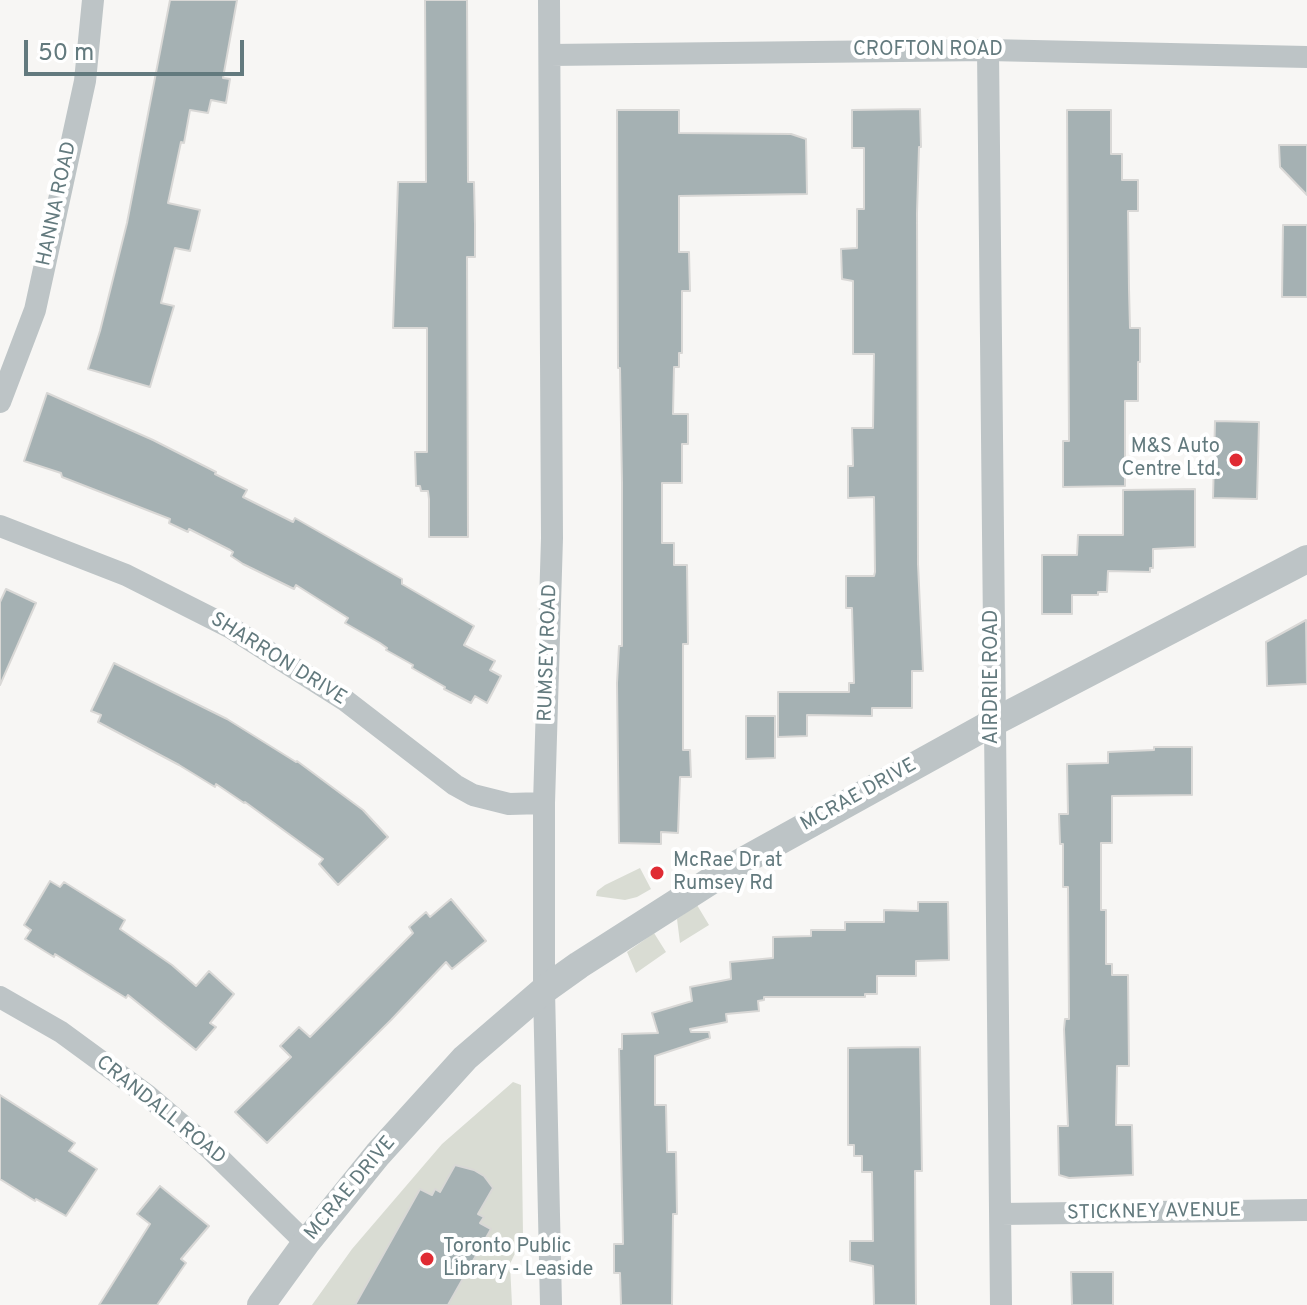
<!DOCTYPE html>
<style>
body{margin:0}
#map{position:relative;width:1307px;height:1305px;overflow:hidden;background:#f7f6f4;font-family:Overpass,sans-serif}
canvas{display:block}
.scale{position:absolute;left:24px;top:40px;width:220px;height:36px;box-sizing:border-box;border:4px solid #637a7e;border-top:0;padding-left:10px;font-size:24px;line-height:28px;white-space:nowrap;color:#637a7e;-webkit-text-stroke:6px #fff;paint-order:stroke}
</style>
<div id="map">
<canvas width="1307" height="1305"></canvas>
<div class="scale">50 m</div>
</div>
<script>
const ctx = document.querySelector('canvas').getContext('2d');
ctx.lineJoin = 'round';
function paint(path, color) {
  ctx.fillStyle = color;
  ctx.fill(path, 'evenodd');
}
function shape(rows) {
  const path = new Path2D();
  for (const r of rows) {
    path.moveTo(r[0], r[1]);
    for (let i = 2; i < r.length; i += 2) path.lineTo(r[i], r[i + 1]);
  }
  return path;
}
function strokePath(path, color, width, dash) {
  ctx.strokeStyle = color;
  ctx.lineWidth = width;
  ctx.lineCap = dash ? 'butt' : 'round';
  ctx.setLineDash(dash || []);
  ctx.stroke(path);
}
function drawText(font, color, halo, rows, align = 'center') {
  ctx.font = font + ' Overpass,sans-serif';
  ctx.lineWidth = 8;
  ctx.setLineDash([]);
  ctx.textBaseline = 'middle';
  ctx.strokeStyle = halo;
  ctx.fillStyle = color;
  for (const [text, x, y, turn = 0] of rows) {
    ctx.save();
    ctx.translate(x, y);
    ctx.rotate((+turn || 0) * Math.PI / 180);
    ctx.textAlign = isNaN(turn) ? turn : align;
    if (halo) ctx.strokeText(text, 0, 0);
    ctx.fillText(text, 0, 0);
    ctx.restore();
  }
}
const green = shape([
 [640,868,651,889,637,897,625,900,596,896,597,891,605,885],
 [697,905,709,925,680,943,677,919],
 [654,933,666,952,636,973,627,952],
 [513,1082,521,1085,523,1236,510,1264,512,1305,312,1305,352,1249,442,1144]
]);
const building = shape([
 [170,0,237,0,223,78,230,79,226,103,211,100,208,113,190,110,184,143,181,142,168,203,200,210,190,251,175,248,161,303,174,306,150,387,88,369,100,331,127,223,170,0],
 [425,0,467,0,468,182,474,182,475,225,475,257,467,257,468,537,429,537,429,499,428,491,421,491,420,486,416,486,415,452,427,452,427,328,393,328,398,182,426,182,425,0],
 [920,109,921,147,919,147,917,213,918,564,923,671,912,671,912,708,872,708,872,716,807,715,807,736,778,737,778,692,849,692,849,683,854,683,852,608,846,608,846,576,874,576,875,572,874,497,848,498,848,466,853,466,852,428,873,428,874,354,853,354,853,281,842,279,841,249,857,248,857,209,864,209,864,148,852,148,852,110,920,109],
 [617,110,679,110,679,133,791,134,806,139,807,194,679,196,679,252,689,252,690,291,682,291,682,353,679,353,679,367,674,367,673,414,688,414,688,444,682,444,682,483,662,483,662,543,674,543,674,565,687,565,688,644,683,644,683,750,690,750,691,777,680,777,678,833,661,832,661,844,619,843,617,683,619,646,622,646,622,483,620,368,618,368,617,110],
 [1067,110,1111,110,1111,154,1122,154,1122,180,1138,180,1138,211,1128,211,1129,289,1130,328,1140,328,1140,362,1138,362,1138,401,1125,401,1125,486,1063,487,1063,441,1069,441,1067,110],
 [1279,145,1307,145,1307,195,1280,167,1279,145],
 [1283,225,1307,225,1307,297,1282,297,1283,225],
 [47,393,153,440,216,472,215,474,247,490,243,497,293,522,295,518,402,579,402,584,474,626,464,645,495,661,490,670,501,676,487,703,475,696,471,703,444,689,445,687,412,668,413,665,386,650,387,648,380,643,345,623,348,618,296,585,294,589,243,564,231,556,233,552,230,550,189,529,188,532,169,523,170,519,62,477,61,473,24,461,47,393],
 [1215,421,1259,422,1257,499,1213,498,1215,421],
 [1195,489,1195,547,1153,549,1153,568,1150,568,1150,572,1108,571,1107,592,1098,592,1098,595,1072,595,1072,614,1042,614,1042,555,1077,555,1078,535,1123,535,1123,490,1195,489],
 [6,589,36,603,0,685,0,602,6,589],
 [1306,620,1307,684,1267,686,1266,642,1306,620],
 [114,663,227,719,296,762,297,761,363,810,388,837,338,885,319,864,323,859,245,802,244,803,216,784,215,787,179,765,98,722,101,715,91,711,114,663],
 [746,716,775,716,775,758,746,759,746,716],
 [1154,747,1192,747,1192,795,1112,796,1112,843,1101,843,1101,910,1106,910,1106,964,1112,964,1112,975,1128,975,1129,1066,1117,1066,1116,1125,1132,1125,1133,1175,1069,1178,1059,1175,1058,1126,1068,1126,1064,1029,1065,1019,1069,1019,1068,887,1063,887,1063,844,1060,844,1059,814,1068,814,1067,764,1108,763,1108,752,1154,750,1154,747],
 [50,881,60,887,64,882,125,920,120,929,172,965,196,986,209,971,234,994,210,1023,216,1027,196,1050,128,995,126,998,55,954,54,957,25,939,31,930,24,925,50,881],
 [451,899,486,941,452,969,446,962,391,1020,267,1143,235,1112,291,1057,280,1046,299,1027,310,1037,413,933,409,927,426,912,430,917,451,899],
 [918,902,948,902,949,960,916,961,916,976,877,976,877,994,865,994,865,997,764,997,764,1000,758,1001,759,1011,726,1014,727,1022,690,1029,691,1032,709,1032,710,1038,655,1056,655,1105,666,1105,667,1152,676,1152,677,1214,673,1214,672,1305,621,1305,620,1273,614,1273,614,1244,623,1244,619,1049,622,1049,622,1034,658,1033,652,1013,692,1001,690,987,731,979,730,962,773,958,773,937,811,936,811,930,845,930,845,922,884,922,884,910,918,911,918,902],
 [920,1047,922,1171,915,1171,916,1305,874,1305,873,1266,850,1261,850,1241,873,1241,872,1172,862,1172,862,1156,854,1156,854,1145,848,1145,848,1048,920,1047],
 [0,1095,75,1143,69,1151,97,1169,66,1216,36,1199,35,1201,0,1179,0,1095],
 [455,1165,474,1170,484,1176,493,1188,478,1214,484,1217,480,1223,491,1229,448,1305,355,1305,420,1189,432,1195,435,1189,440,1192,455,1165],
 [160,1186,209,1226,181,1259,186,1263,157,1305,99,1305,150,1224,137,1214,160,1186],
 [1071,1272,1113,1272,1113,1305,1072,1305,1071,1272]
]);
const minor = shape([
 [549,0,552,538,544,803,544,990,551,1305],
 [988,50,1001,1305],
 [550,55,988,50,1307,57],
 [0,402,35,310,85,81,93,0],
 [0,526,126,575,231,628,346,701,455,785,473,795,509,804,544,803],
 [0,997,61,1032,147,1095,209,1148,306,1243],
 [1001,1214,1307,1210]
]);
const tertiary = shape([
 [261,1305,306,1243,378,1154,465,1058,544,990,579,965,734,866,994,722,1307,559]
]);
const markers = [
 [1236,460,8,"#e02b33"],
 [657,873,8,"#e02b33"],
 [427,1259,8,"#e02b33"]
];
const streetNames = [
 ["CROFTON ROAD",928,51],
 ["HANNA ROAD",58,204,-78],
 ["RUMSEY ROAD",549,653,-88],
 ["SHARRON DRIVE",278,660,32],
 ["AIRDRIE ROAD",993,677,-90],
 ["MCRAE DRIVE",859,796,-29],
 ["CRANDALL ROAD",160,1111,39],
 ["MCRAE DRIVE",351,1189,-50],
 ["STICKNEY AVENUE",1154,1213,-1]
];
const poiNames = [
 ["M&S Auto",1220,448,"right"],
 ["Centre Ltd.",1220,471,"right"],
 ["McRae Dr at",673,862],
 ["Rumsey Rd",673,885],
 ["Toronto Public",443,1248],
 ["Library - Leaside",443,1271]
];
paint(green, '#d9dcd3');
paint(building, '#a5b1b3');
strokePath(building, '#d9d8d6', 2);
strokePath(minor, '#bdc4c6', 22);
strokePath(tertiary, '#bdc4c6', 28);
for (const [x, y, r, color] of markers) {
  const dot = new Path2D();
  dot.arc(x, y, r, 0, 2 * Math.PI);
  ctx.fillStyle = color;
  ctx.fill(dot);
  strokePath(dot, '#fff', 3);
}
drawText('20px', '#637a7e', '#fff', streetNames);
drawText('20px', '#637a7e', '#fff', poiNames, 'left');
</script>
